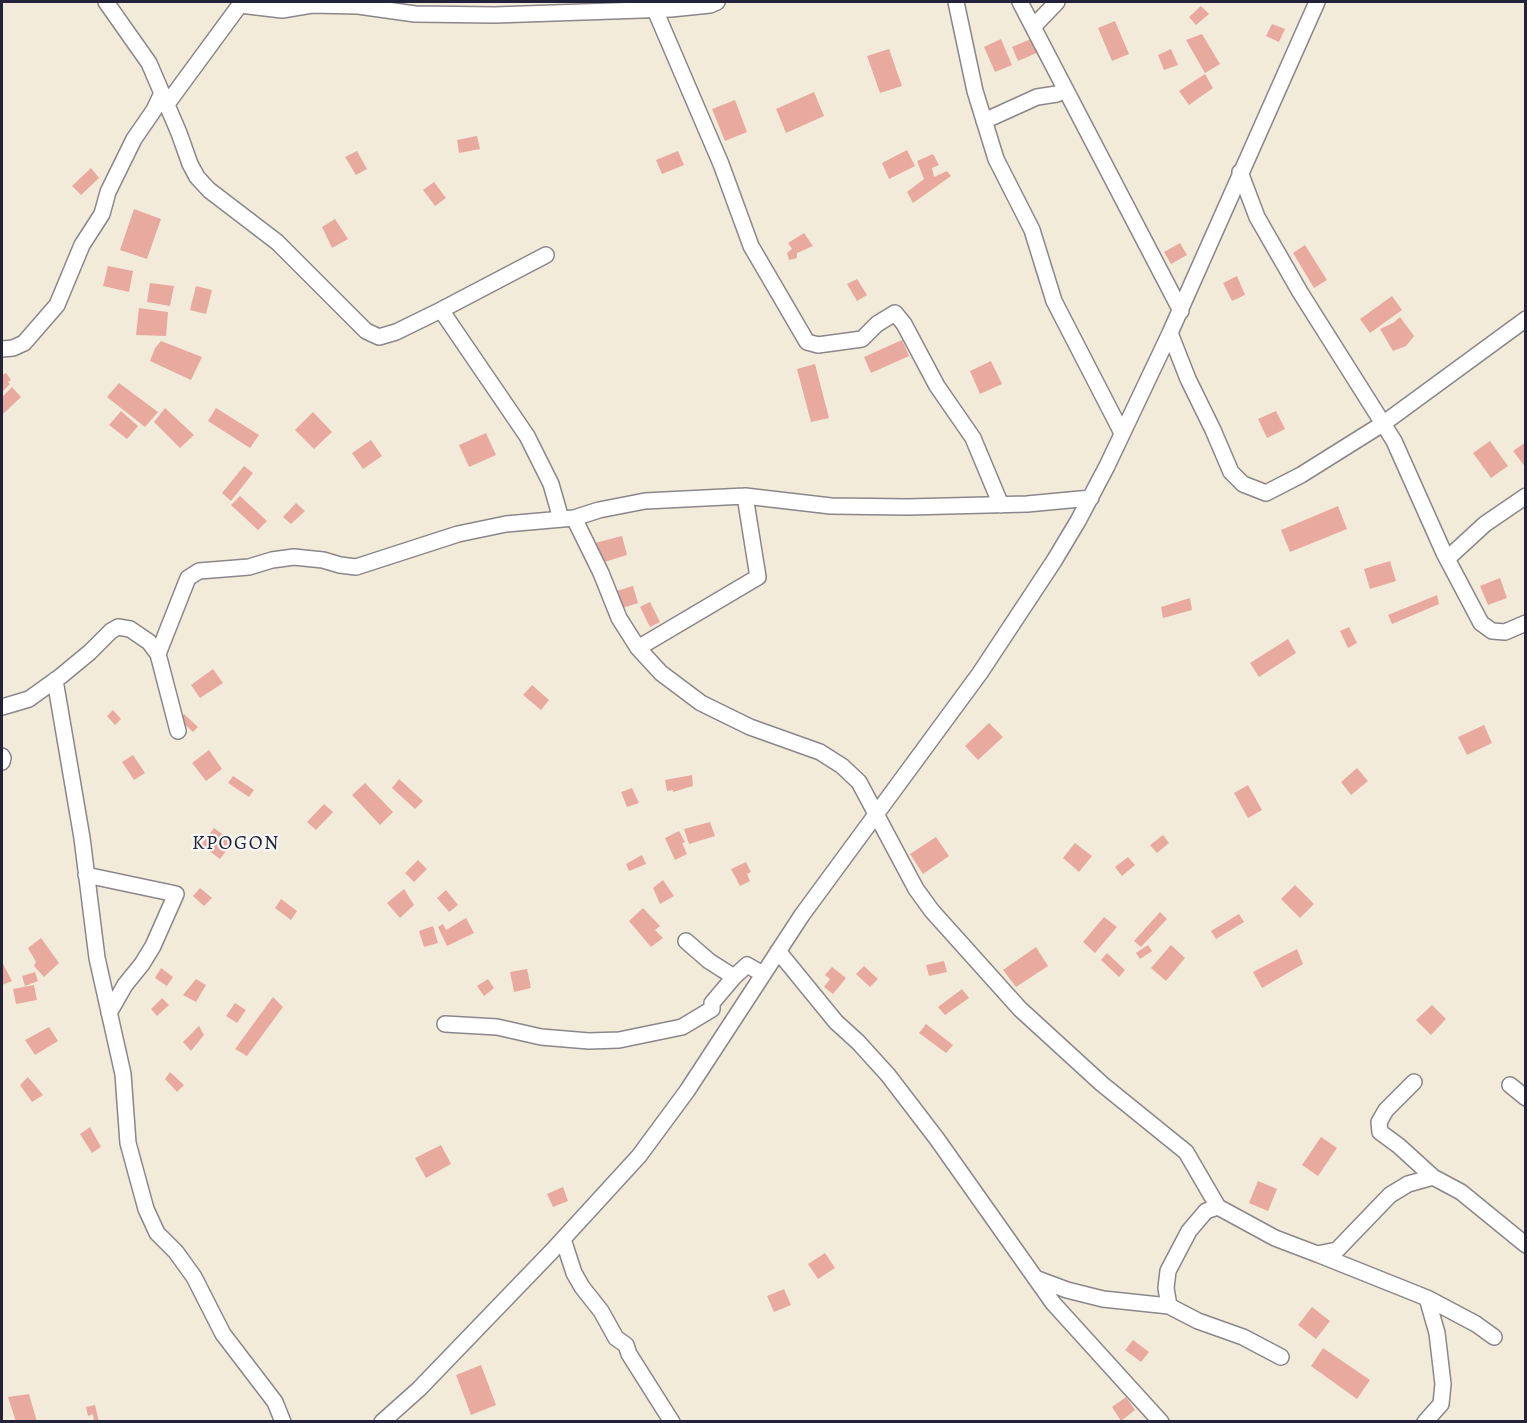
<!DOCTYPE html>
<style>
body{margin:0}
#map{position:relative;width:1527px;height:1423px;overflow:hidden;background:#f3ebda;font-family:Alegreya,serif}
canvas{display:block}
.frame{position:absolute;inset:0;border:3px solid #22223b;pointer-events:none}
</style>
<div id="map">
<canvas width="1527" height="1423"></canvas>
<div class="frame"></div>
</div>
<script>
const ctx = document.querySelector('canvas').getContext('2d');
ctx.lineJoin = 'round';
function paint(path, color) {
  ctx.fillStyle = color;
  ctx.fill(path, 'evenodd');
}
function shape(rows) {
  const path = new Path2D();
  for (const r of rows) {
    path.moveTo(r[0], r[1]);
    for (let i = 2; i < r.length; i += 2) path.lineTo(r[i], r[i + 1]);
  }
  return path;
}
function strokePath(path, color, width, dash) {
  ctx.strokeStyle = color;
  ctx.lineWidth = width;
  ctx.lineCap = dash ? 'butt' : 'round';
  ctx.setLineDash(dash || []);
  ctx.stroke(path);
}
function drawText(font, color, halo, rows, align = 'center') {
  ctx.font = font + ' Alegreya,serif';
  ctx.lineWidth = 4.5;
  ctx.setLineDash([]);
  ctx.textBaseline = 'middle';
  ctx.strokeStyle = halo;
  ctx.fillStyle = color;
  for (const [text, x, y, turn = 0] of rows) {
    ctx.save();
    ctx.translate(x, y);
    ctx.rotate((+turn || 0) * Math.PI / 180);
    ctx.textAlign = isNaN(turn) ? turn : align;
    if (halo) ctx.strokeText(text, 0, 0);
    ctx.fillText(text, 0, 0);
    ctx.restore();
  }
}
const building = shape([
 [1201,6,1209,14,1196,25,1189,17],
 [1115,21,1129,54,1112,61,1098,28],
 [1272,24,1285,29,1279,42,1266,36],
 [1202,34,1220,64,1205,73,1186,40],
 [1033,38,1039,52,1018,61,1012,47],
 [1001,39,1012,65,995,72,984,47],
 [889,49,902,86,880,93,867,56],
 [1171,49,1178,65,1164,70,1158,55],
 [1205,74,1213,88,1189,105,1179,91],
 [814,92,824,116,786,133,776,109],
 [735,100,747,132,725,141,712,109],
 [477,136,480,149,459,153,457,140],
 [907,150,915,166,889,179,882,163],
 [357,151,367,169,356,175,345,157],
 [678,151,684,165,662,174,656,160],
 [933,154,939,165,932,168,934,177,947,171,951,176,913,203,907,192,924,179,917,161],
 [91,168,99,178,81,195,72,186],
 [434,182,446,198,435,206,423,190],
 [134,209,161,219,147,259,120,250],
 [335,219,348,239,332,248,322,227],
 [804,233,813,246,797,253,797,258,789,260,787,253,792,249,788,243],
 [1180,243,1187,255,1171,264,1164,252],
 [1305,245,1327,280,1314,288,1293,253],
 [108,266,133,271,129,292,103,286],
 [1237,276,1245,295,1232,301,1223,283],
 [857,279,867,295,857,301,847,284],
 [150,283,174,286,170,306,147,302],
 [196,286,212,290,206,314,190,310],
 [1392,296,1402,310,1370,333,1360,319],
 [139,308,168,312,166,336,136,335],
 [1400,317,1414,336,1406,346,1393,351,1380,329,1393,323],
 [902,340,909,356,871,373,864,357],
 [161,341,202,357,191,380,150,361,155,348],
 [991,361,1002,384,980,394,970,371],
 [815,364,829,418,811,422,797,369],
 [6,373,11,380,8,382,10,384,2,392,2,375],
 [119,383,158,412,145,427,107,397],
 [12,387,21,397,2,415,2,397],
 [165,408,194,435,180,448,154,422],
 [216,408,259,435,250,448,208,421],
 [121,411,138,426,127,439,109,425],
 [1276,411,1285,429,1267,438,1258,419],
 [313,412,332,432,314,449,295,430],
 [486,433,496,455,469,467,459,445],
 [371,440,382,456,363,469,352,453],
 [1490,441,1508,466,1491,478,1473,453],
 [1526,442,1526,468,1513,451],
 [244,466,253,473,231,501,222,493],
 [240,496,267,521,258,530,231,505],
 [296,503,305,511,291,524,283,517],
 [1338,506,1347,529,1290,552,1281,530],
 [622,536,627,555,601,563,595,543],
 [1390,561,1396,581,1370,589,1364,569],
 [1500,578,1507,598,1488,605,1480,586],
 [633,586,638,603,619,609,613,592],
 [1437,595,1439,604,1392,624,1388,615],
 [1190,598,1192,610,1163,618,1161,607],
 [650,602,660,622,650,627,640,607],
 [1349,627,1357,643,1348,648,1340,631],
 [1288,639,1296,653,1259,677,1250,663],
 [213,669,223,683,200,698,191,685],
 [532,685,549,700,541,710,523,695],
 [113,710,121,719,115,725,107,716],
 [184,714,198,727,193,732,180,720],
 [989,723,1003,737,978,760,965,746],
 [1484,725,1492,743,1467,755,1458,737],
 [209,750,222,769,206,781,192,763],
 [133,755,145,773,134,780,122,762],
 [1357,768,1368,781,1351,795,1341,782],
 [692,775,693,786,673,792,673,790,667,791,665,780],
 [233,776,254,790,249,797,228,783],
 [399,779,423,801,415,809,392,788],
 [365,783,393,812,380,825,352,795],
 [1248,785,1262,810,1248,818,1234,793],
 [632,788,639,803,627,807,621,792],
 [324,804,333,812,316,830,307,822],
 [710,822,715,836,689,844,684,829],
 [214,828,233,842,220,859,201,845],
 [679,831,685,842,682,843,687,854,675,860,665,838],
 [1163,835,1169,843,1157,853,1150,845],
 [936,837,949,856,923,874,910,854],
 [1075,843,1092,856,1079,872,1063,858],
 [642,855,646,864,629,871,626,864],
 [1128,857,1135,865,1122,876,1115,867],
 [418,860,427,869,414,882,405,873],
 [746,862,751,872,747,874,750,881,740,886,731,869],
 [663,880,674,896,660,904,653,888],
 [1295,885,1314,904,1300,918,1281,899],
 [200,888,212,898,204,906,193,896],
 [404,889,414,905,400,918,387,903],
 [446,890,458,905,449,912,437,898],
 [281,899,297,911,291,920,275,908],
 [643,908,660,926,655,930,663,938,651,947,629,921],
 [1160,912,1167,919,1141,947,1134,941],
 [1239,914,1244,922,1216,939,1211,931],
 [1104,917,1117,927,1095,953,1083,942],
 [466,918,474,933,447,946,438,927,443,924,446,930],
 [433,926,438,943,424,947,419,931],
 [41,938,59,963,44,977,34,966,36,962,28,948],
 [1148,945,1152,951,1140,959,1136,953],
 [1171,945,1185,958,1166,981,1151,968],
 [1036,947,1048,966,1016,987,1003,970],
 [1297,949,1303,964,1262,988,1253,972],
 [1107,953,1125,970,1119,977,1101,960],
 [944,961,947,972,929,976,926,965],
 [2,962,12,981,2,985],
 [864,966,878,979,870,987,856,974],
 [832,967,846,978,833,994,824,987,830,979,825,975],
 [161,968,173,977,167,986,155,978],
 [527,969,531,988,514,992,510,972],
 [35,972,38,981,25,986,22,976],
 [196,979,206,985,196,1002,183,995],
 [488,979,494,988,484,996,477,986],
 [34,985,37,1000,16,1004,13,989],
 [962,989,969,998,945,1015,938,1007],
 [273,997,283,1007,247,1056,235,1049],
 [162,998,169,1005,157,1016,151,1009],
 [235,1003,246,1010,237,1023,226,1016],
 [1432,1005,1446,1019,1431,1035,1416,1020],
 [926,1024,953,1045,946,1053,919,1033],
 [199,1026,204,1035,191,1051,183,1042],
 [49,1027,58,1041,35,1055,25,1040],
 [170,1072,184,1085,177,1092,165,1079],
 [28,1077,43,1095,32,1102,20,1085],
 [90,1127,101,1147,92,1153,80,1134],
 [1321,1137,1337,1148,1318,1176,1302,1165],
 [441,1145,451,1164,426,1178,415,1158],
 [1258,1181,1277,1189,1268,1211,1249,1203],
 [563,1187,568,1201,553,1207,547,1194],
 [825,1253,835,1268,818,1279,808,1264],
 [784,1289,791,1305,774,1312,767,1296],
 [1312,1307,1330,1321,1316,1339,1298,1325],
 [1133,1340,1149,1352,1141,1362,1125,1350],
 [1323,1348,1370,1380,1357,1399,1311,1366],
 [481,1365,496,1405,471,1415,456,1375],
 [29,1394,37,1422,16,1422,8,1397],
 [1126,1397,1135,1410,1121,1421,1112,1407],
 [95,1405,99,1422,94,1422,93,1414,88,1416,86,1407]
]);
const minor = shape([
 [106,2,149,63,179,133,190,164,197,177,209,190,277,242,366,331,379,337,396,332,441,310],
 [956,2,975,91,996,159,1032,230,1054,301,1122,433],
 [1020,2,1181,311],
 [240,5,282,10,312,5,358,6,415,14,495,15,671,9,710,5,717,2],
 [655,10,721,164,751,246,807,342,818,345,862,339,877,324,895,313,904,324,937,386,973,438,1001,505],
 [1034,26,1057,2],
 [167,104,242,2],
 [984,121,1037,97,1057,94,1065,89],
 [1240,172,1257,217,1300,292,1394,441,1444,553,1481,623,1492,631,1505,632,1526,623],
 [546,255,441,310,527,436,551,484,561,519],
 [1170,333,1188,379,1213,430,1231,472,1243,484,1266,493,1301,475,1384,423,1526,319],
 [2,349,13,348,24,343,57,305,82,245,102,214,108,192,134,139,154,110,162,93],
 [574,518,601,573,619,618,638,648,661,673,701,703,750,727,820,752,842,766,859,782,916,889,932,911,1020,1009,1102,1084,1186,1152,1218,1207],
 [1448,558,1485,524,1526,496],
 [638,648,758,577,745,496],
 [158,654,188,578,199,571,249,567,272,560,294,557,323,560,340,565,356,567,458,534,506,524,574,518,599,510,645,501,745,496,831,506,908,507,1027,504,1091,498],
 [55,680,82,838,97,958,123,1074,128,1143,146,1209,157,1233,176,1252,194,1277,223,1334,275,1402,283,1422],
 [2,707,29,699,61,676,90,652,111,631,118,627,130,629,149,642,158,654,178,731],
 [2,756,3,758,2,762],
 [86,875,176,894,153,946,142,964,125,985,109,1013],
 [686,941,709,961,734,977,747,965,763,974],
 [778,951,836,1022,858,1042,888,1075,937,1139,1053,1303,1161,1422],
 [445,1024,497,1027,541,1037,589,1041,619,1040,682,1027,712,1009,712,1003,734,977],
 [1414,1082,1386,1110,1379,1122,1380,1132,1399,1146,1433,1177],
 [1510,1085,1526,1098],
 [563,1239,574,1273,582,1287,601,1311,616,1338,626,1345,629,1354,672,1422],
 [1317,1254,1427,1298,1476,1324,1494,1337],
 [1035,1278,1067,1290,1103,1299,1169,1306,1198,1321,1243,1337,1281,1357],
 [1169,1306,1166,1288,1168,1271,1189,1231,1206,1211,1218,1207,1275,1238,1317,1254,1337,1250,1390,1195,1408,1184,1433,1177,1461,1192,1526,1245],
 [382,1422,419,1389,552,1251,639,1156,687,1091,802,915,980,673,1054,561,1078,521,1107,466,1170,333,1317,2],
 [1425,1422,1441,1404,1443,1384,1437,1333,1427,1298]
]);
const quarterNames = [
 ["KPOGON",236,844]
];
paint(building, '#e8aa9f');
strokePath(minor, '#8a868a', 18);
strokePath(minor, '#fff', 15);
ctx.letterSpacing = '1.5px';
drawText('20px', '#22223b', '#f6f6f2', quarterNames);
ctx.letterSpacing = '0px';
</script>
